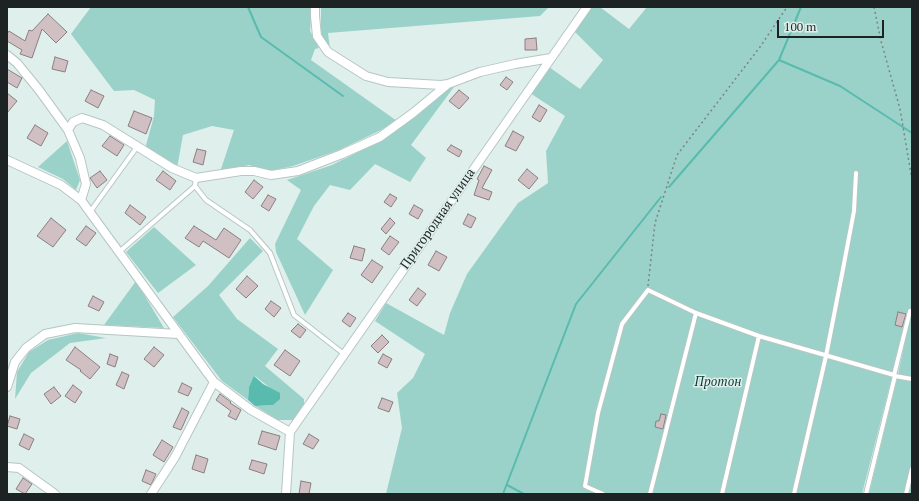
<!DOCTYPE html>
<meta charset="utf-8">
<style>
body{margin:0}
#map{position:relative;width:919px;height:501px;overflow:hidden;background:#dfefec;font-family:"PT Serif",serif}
canvas{display:block}
.frame{position:absolute;inset:0;border:8px solid #1d2322;pointer-events:none}
.scale{position:absolute;left:777px;top:20px;width:107px;height:18px;box-sizing:border-box;border:2px solid #1d2322;border-top:0;padding-left:5px;font-size:12px;line-height:14px;white-space:nowrap;color:#1d2322;-webkit-text-stroke:3px #dfefec;paint-order:stroke}
</style>
<div id="map">
<canvas width="919" height="501"></canvas>
<div class="frame"></div>
<div class="scale">100 m</div>
</div>
<script>
const ctx = document.querySelector('canvas').getContext('2d');
ctx.lineJoin = 'round';
function paint(path, color) {
  ctx.fillStyle = color;
  ctx.fill(path, 'evenodd');
}
function shape(rows) {
  const path = new Path2D();
  for (const r of rows) {
    path.moveTo(r[0], r[1]);
    for (let i = 2; i < r.length; i += 2) path.lineTo(r[i], r[i + 1]);
  }
  return path;
}
function strokePath(path, color, width, dash) {
  ctx.strokeStyle = color;
  ctx.lineWidth = width;
  ctx.lineCap = dash ? 'butt' : 'round';
  ctx.setLineDash(dash || []);
  ctx.stroke(path);
}
function drawText(font, color, halo, rows, align = 'center') {
  ctx.font = font + ' "PT Serif",serif';
  ctx.lineWidth = 3;
  ctx.setLineDash([]);
  ctx.textBaseline = 'middle';
  ctx.strokeStyle = halo;
  ctx.fillStyle = color;
  for (const [text, x, y, turn = 0] of rows) {
    ctx.save();
    ctx.translate(x, y);
    ctx.rotate((+turn || 0) * Math.PI / 180);
    ctx.textAlign = isNaN(turn) ? turn : align;
    if (halo) ctx.strokeText(text, 0, 0);
    ctx.fillText(text, 0, 0);
    ctx.restore();
  }
}
const green = shape([
 [91,7,312,7,310,31,319,48,315,49,311,60,397,121,379,131,339,150,293,166,270,171,249,165,220,172,234,130,212,126,183,135,177,168,145,149,154,116,155,100,134,90,114,91,71,34],
 [321,7,549,7,540,16,328,33,330,49,321,34],
 [592,7,600,7,629,29,647,7,912,7,912,310,909,310,862,494,386,494,402,428,397,393,413,378,425,354,375,321,386,303,444,335,450,313,467,274,518,203,548,183,546,151,565,116,530,93,549,67,580,89,603,60,574,31],
 [450,87,454,87,411,145,426,158,410,182,375,164,350,190,330,185,314,206,297,239,333,270,305,315,276,252,275,244,301,190,287,180,332,165,382,140,415,117],
 [67,141,80,180,76,190,63,179,38,167],
 [154,227,196,265,158,293,126,252],
 [250,238,263,251,219,295,237,319,278,349,265,366,304,399,304,405,293,420,278,420,255,406,273,405,274,391,255,376,249,387,248,400,222,381,173,317,208,286],
 [136,281,164,328,104,325],
 [911,314,912,494,869,494,898,374],
 [78,333,106,338,70,343,31,373,15,399,17,372,29,352,48,340]
]);
const water = shape([
 [254,376,263,384,280,393,280,399,273,405,255,406,248,400,249,387]
]);
const stream = shape([
 [248,7,261,37,343,96],
 [779,60,840,86,912,133],
 [669,187,779,60,801,7],
 [507,485,524,494],
 [503,494,576,304,661,197]
]);
const building = shape([
 [48,14,67,32,56,43,42,29,32,58,20,54,22,50,7,41,7,34,9,31,25,41,29,30,32,31,48,14],
 [536,38,537,50,525,50,525,39,536,38],
 [55,57,68,61,65,72,52,69,55,57],
 [7,69,22,78,17,88,7,82,7,69],
 [506,77,513,82,507,90,500,85,506,77],
 [91,90,104,96,98,108,85,101,91,90],
 [459,90,469,98,459,109,449,101,459,90],
 [7,93,17,101,7,113,7,93],
 [539,105,547,110,540,122,532,117,539,105],
 [134,111,152,118,146,134,128,126,134,111],
 [35,125,48,133,41,146,27,138,35,125],
 [513,131,524,137,516,151,505,146,513,131],
 [110,136,124,145,117,156,102,146,110,136],
 [451,145,462,151,459,157,447,150,451,145],
 [197,149,206,151,203,165,193,162,197,149],
 [484,166,492,170,482,188,492,192,489,200,474,195,479,180,477,179,484,166],
 [527,169,538,178,529,189,518,180,527,169],
 [100,171,107,180,97,188,90,178,100,171],
 [163,171,176,181,170,190,156,180,163,171],
 [254,180,263,187,253,199,245,192,254,180],
 [390,194,397,198,391,207,384,202,390,194],
 [268,195,276,199,269,211,261,206,268,195],
 [130,205,146,217,140,225,125,213,130,205],
 [414,205,423,210,418,219,409,214,414,205],
 [468,214,476,218,471,228,463,224,468,214],
 [51,218,66,230,53,247,37,236,51,218],
 [390,218,395,223,386,234,381,229,390,218],
 [86,226,96,233,86,246,76,239,86,226],
 [194,226,216,240,224,228,241,240,229,258,203,241,199,247,185,238,194,226],
 [390,236,399,242,389,255,381,249,390,236],
 [354,246,365,249,362,261,350,258,354,246],
 [436,251,447,257,439,271,428,265,436,251],
 [372,260,383,267,372,283,361,275,372,260],
 [247,276,258,286,246,298,236,289,247,276],
 [418,288,426,294,417,306,409,300,418,288],
 [93,296,104,302,99,311,88,306,93,296],
 [271,301,281,308,274,317,265,309,271,301],
 [898,312,906,314,902,327,895,325,898,312],
 [348,313,356,318,350,327,342,321,348,313],
 [298,324,306,330,300,338,291,331,298,324],
 [382,335,389,342,378,353,371,346,382,335],
 [75,347,100,367,90,379,80,371,81,370,66,360,75,347],
 [154,347,164,355,154,367,144,359,154,347],
 [285,350,300,361,290,376,274,365,285,350],
 [110,354,118,357,115,367,107,364,110,354],
 [383,354,392,359,387,368,378,363,383,354],
 [122,372,129,375,124,389,116,385,122,372],
 [182,383,192,388,188,396,178,392,182,383],
 [73,385,82,392,75,403,65,396,73,385],
 [54,387,61,396,51,404,44,394,54,387],
 [220,394,231,402,230,403,241,410,236,420,228,416,231,411,216,400,220,394],
 [382,398,393,402,389,412,378,408,382,398],
 [182,408,189,412,181,430,173,427,182,408],
 [661,414,666,415,663,429,655,427,656,421,659,421,661,414],
 [10,416,20,419,17,429,7,426,10,416],
 [262,431,280,436,276,450,258,444,262,431],
 [24,434,34,439,29,450,19,445,24,434],
 [309,434,319,440,313,449,303,444,309,434],
 [162,440,173,447,164,462,153,455,162,440],
 [196,455,208,459,204,473,192,469,196,455],
 [252,460,267,464,264,474,249,469,252,460],
 [146,470,156,474,151,485,142,481,146,470],
 [23,478,32,484,25,494,16,489,23,478],
 [301,481,311,483,309,494,299,494,301,481]
]);
const path = shape([
 [874,7,881,41,900,109,912,180],
 [648,286,655,223,677,155,760,47,787,7]
]);
const lane = shape([
 [196,178,195,186,206,200,250,230,270,253,294,315,344,354],
 [90,212,137,147],
 [119,252,195,186],
 [895,376,912,379],
 [603,494,585,486,598,413,622,324,648,290,696,313,759,336,894,375,910,311,912,312],
 [650,494,696,313],
 [722,494,759,336],
 [794,494,826,356,843,269,854,211,856,173],
 [866,494,895,376,894,375],
 [906,494,912,469]
]);
const street = shape([
 [315,7,315,16,317,36,328,52,366,76,388,82,441,85,448,84,480,72,515,64,551,58],
 [7,55,17,63,39,90,68,130,80,158,86,184,81,200],
 [68,130,73,122,82,118,103,125,172,168,196,178,241,171,254,171,271,175,298,171,342,154,380,137,413,113,448,84],
 [7,160,61,185,81,200,214,382,251,410,290,432,286,494],
 [7,387,15,362,26,348,45,334,75,328,178,334],
 [290,432,587,7],
 [7,467,19,468,55,494],
 [151,494,175,457,214,382]
]);
const streetNames = [
 ["Пригородная улица",438,219,-55]
];
const parkNames = [
 ["Протон",718,382]
];
paint(green, '#9ad2c9');
paint(water, '#59bbae');
strokePath(stream, '#59bbae', 2);
paint(building, '#d0c0c3');
strokePath(building, '#8c7e80', 1);
strokePath(lane, '#b6c6c3', 6);
strokePath(street, '#b6c6c3', 10);
strokePath(path, '#7a8583', 1.5, [2, 3]);
strokePath(lane, '#fff', 4);
strokePath(street, '#fff', 8);
drawText('13px', '#1d2322', '#dfefec', streetNames);
drawText('italic 13px', '#0b3a35', '#dfefec', parkNames);
</script>
